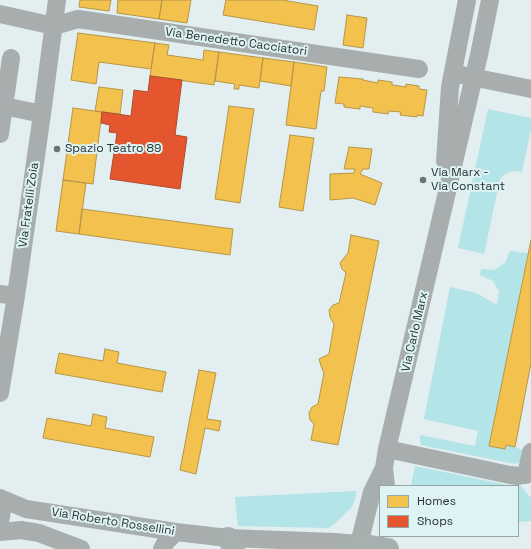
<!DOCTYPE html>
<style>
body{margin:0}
#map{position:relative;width:531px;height:549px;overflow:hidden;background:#e2eeef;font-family:"Space Grotesk",sans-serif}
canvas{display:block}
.legend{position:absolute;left:379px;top:485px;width:140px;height:52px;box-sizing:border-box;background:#ddf3f4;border:1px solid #95a6a6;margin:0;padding:5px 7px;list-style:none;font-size:12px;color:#2a3232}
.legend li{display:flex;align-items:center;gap:8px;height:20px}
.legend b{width:20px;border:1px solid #95a6a6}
</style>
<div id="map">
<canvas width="531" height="549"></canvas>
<ul class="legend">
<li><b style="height:11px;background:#f2c14e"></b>Homes</li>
<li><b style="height:11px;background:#e4572e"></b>Shops</li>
</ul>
</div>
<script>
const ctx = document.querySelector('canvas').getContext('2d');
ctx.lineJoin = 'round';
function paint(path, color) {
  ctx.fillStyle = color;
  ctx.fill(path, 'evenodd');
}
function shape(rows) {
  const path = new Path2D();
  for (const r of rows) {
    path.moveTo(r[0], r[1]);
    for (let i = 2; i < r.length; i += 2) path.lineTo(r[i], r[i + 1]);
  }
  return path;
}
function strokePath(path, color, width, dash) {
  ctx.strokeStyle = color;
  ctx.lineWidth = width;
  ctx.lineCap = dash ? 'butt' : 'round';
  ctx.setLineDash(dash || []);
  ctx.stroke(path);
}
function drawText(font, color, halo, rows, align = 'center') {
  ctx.font = font + ' "Space Grotesk",sans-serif';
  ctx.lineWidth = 4;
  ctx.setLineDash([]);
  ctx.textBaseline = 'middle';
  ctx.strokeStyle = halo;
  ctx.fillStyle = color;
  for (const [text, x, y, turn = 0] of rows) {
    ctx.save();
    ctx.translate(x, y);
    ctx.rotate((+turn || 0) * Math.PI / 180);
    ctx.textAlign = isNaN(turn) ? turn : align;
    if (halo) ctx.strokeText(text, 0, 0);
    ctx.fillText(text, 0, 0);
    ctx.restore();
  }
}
const green = shape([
 [488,109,531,118,531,129,522,172,513,171,505,174,500,179,484,254,458,248],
 [510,251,528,253,489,446,505,449,506,445,515,447,522,450,520,462,515,464,421,445,420,440,420,435,475,446,478,431,424,419,450,287,476,293,497,305,499,291,493,281,480,275,481,269,494,270,505,263],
 [415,466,507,485,521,486,531,498,531,521,518,522,518,486,411,486],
 [356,491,355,500,351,508,333,525,329,528,238,526,235,497]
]);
const homes = shape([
 [80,0,111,0,109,11,79,7,80,0],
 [118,0,162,0,159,19,117,13,118,0],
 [162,0,191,0,187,23,159,19,162,0],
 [226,0,282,0,318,6,314,30,223,15,226,0],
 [347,15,367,18,363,48,343,45,347,15],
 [78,33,155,43,151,69,99,62,96,84,71,80,78,33],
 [155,43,169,45,167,55,203,60,204,50,219,52,214,85,150,76,155,43],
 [219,52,263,58,259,88,239,85,239,89,234,89,235,84,215,81,219,52],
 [263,58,294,62,291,86,260,81,263,58],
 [294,62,327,67,324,91,321,91,316,129,286,125,294,62],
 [339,77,363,79,363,80,378,83,378,80,392,82,392,85,406,87,406,84,419,86,419,89,427,90,423,116,417,115,417,117,400,115,401,112,389,111,388,114,373,112,373,108,360,106,360,109,344,107,344,104,335,103,339,77],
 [99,87,123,90,120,114,95,111,99,87],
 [229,106,254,109,240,203,215,199,229,106],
 [73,108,102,112,93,184,63,180,73,108],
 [290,135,314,138,303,211,279,207,290,135],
 [349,147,372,149,369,169,363,169,360,174,382,183,375,205,353,198,330,200,330,174,354,173,355,169,344,169,349,147],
 [63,180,86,183,79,234,56,231,63,180],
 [82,209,233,229,230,255,79,234,82,209],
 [351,235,379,241,338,445,311,440,314,424,310,420,309,413,312,407,318,404,324,373,321,366,319,359,329,354,334,324,330,317,329,310,333,305,339,303,346,273,342,269,340,263,348,253,351,235],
 [531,240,531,363,515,447,506,445,505,449,489,446,531,240],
 [105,349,119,352,117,363,166,372,162,392,55,373,59,353,103,361,105,349],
 [199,370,216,373,207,419,221,421,219,431,205,428,196,474,180,470,199,370],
 [93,414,107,417,105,428,154,437,150,457,43,438,47,418,91,426,93,414]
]);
const shops = shape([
 [150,76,182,80,175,135,187,137,180,189,110,179,117,133,109,132,110,125,101,123,102,112,131,116,134,90,148,92,150,76]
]);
const minor = shape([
 [0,14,54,26],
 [54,26,78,19,419,69],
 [462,75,531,89],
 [4,106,42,114],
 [0,134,11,58],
 [445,161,450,87,467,0],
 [0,294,16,296],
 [0,393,16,296,42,114,57,0],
 [387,449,510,475,518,476,531,473],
 [526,475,531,452],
 [386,486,384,468,387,449,479,55,490,0],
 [0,498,26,509,176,532,228,538,334,542,359,544,372,492,384,468],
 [0,502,2,511,0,522],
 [0,532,21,530,39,533,81,549],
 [162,549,166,542,176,532]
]);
const major = shape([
 [228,538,234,549],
 [344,549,359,544,388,549]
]);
const markers = [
 [57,149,4,"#6a7474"],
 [423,180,4,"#6a7474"]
];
const streetNames = [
 ["Via Benedetto Cacciatori",236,42,8],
 ["Via Fratelli Zoia",29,205,-82],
 ["Via Carlo Marx",415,332,-77],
 ["Via Roberto Rossellini",113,522,9]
];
const poiNames = [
 ["Spazio Teatro 89",65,149],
 ["Via Marx -",431,173],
 ["Via Constant",431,187]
];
paint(green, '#b3e4e7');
paint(homes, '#f2c14e');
strokePath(homes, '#b69646', 1);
paint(shops, '#e4572e');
strokePath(shops, '#ac4c2f', 1);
strokePath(minor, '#a8adad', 18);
strokePath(major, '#a8afaf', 22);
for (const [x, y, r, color] of markers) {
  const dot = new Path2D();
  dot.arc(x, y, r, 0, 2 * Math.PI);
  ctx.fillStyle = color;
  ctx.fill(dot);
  strokePath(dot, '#ddf3f4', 1.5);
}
drawText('12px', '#2a3232', '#ddf3f4', streetNames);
drawText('12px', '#2a3232', '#ddf3f4', poiNames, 'left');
</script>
